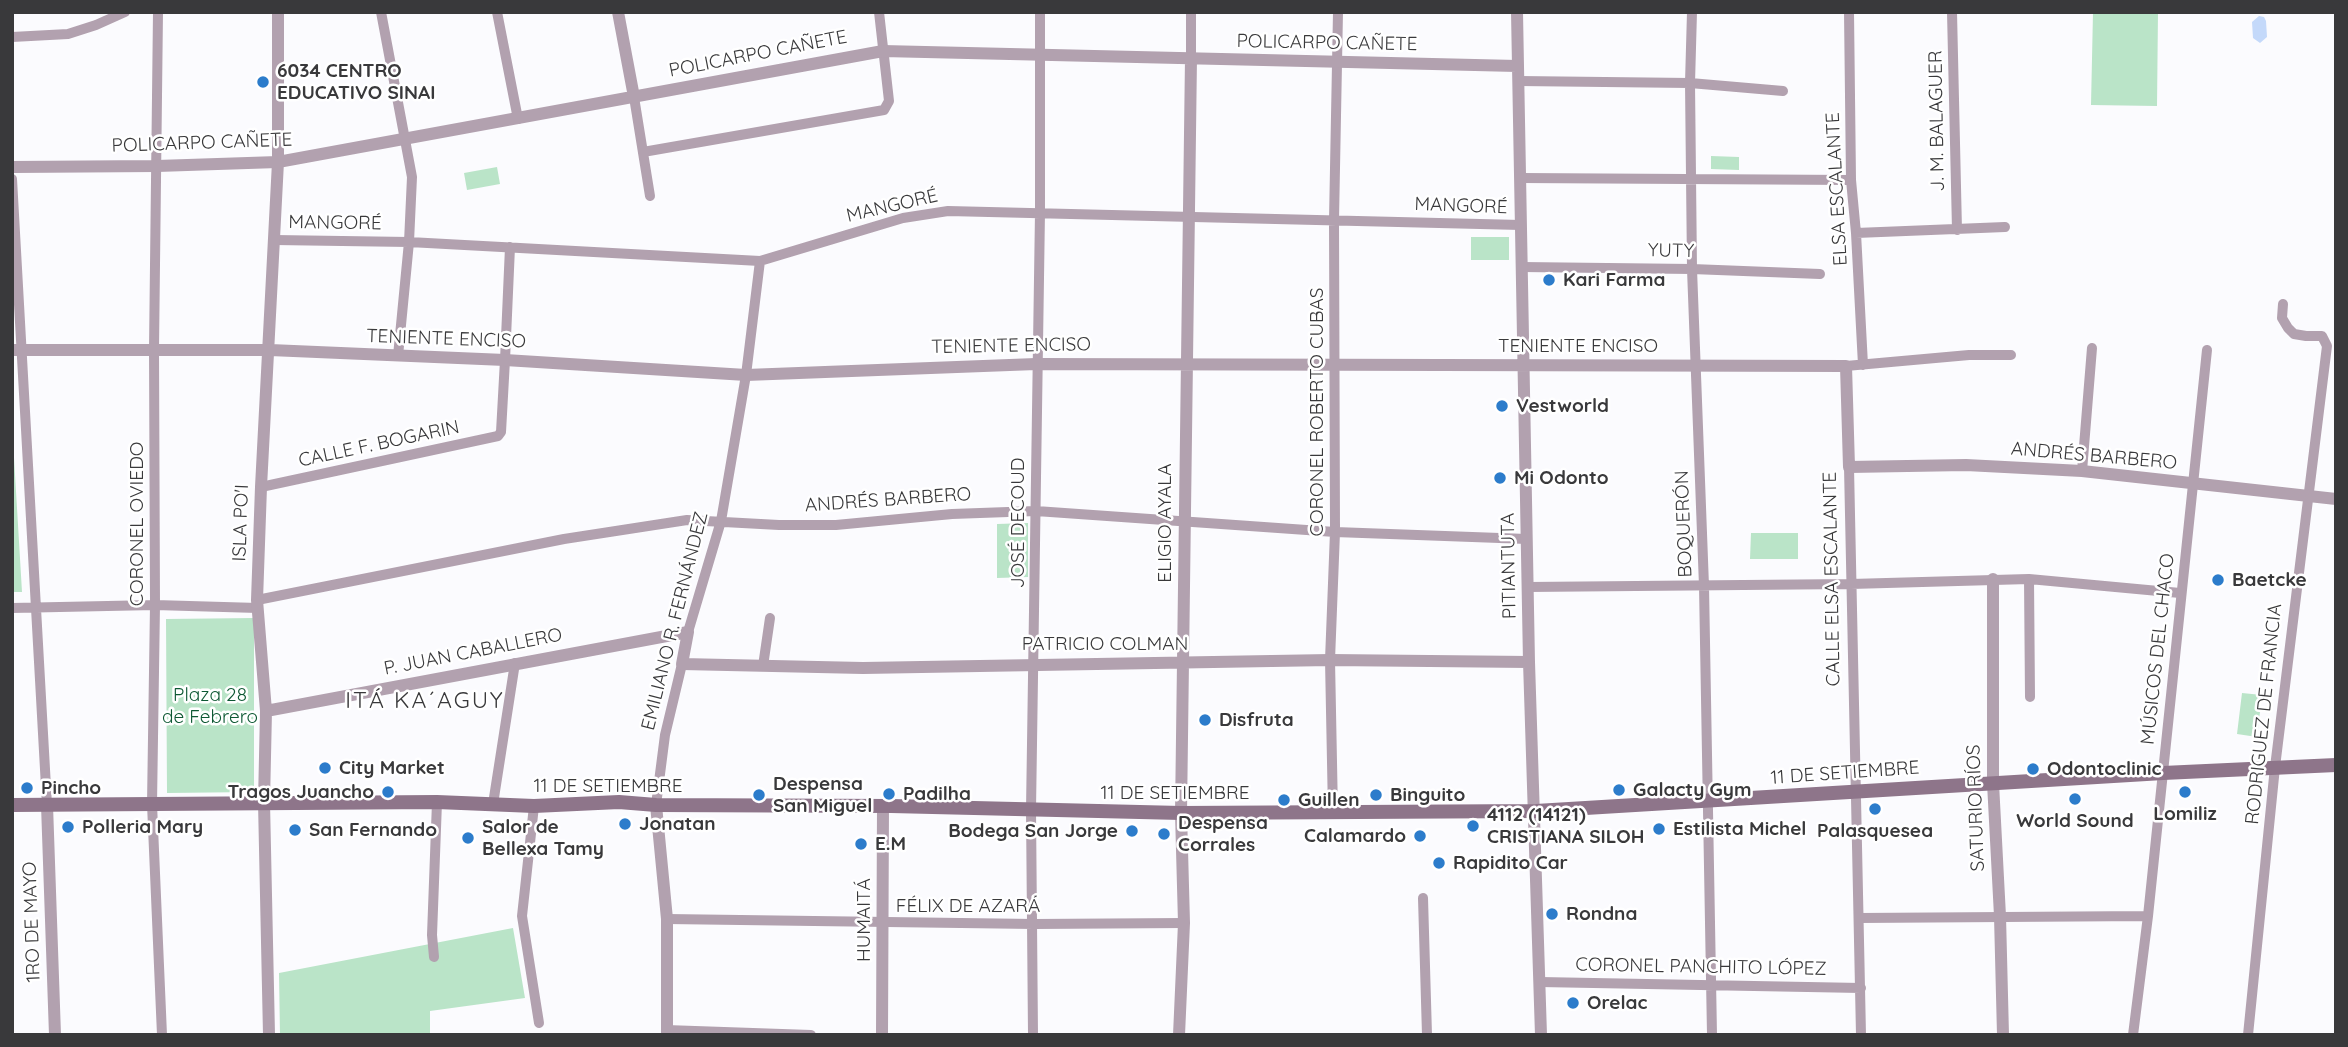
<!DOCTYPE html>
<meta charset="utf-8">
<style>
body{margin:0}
#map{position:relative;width:2348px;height:1047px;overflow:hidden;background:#fbfbfe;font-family:Quicksand,sans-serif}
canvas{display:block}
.frame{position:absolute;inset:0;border:14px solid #39393b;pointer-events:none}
</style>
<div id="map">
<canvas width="2348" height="1047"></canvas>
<div class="frame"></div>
</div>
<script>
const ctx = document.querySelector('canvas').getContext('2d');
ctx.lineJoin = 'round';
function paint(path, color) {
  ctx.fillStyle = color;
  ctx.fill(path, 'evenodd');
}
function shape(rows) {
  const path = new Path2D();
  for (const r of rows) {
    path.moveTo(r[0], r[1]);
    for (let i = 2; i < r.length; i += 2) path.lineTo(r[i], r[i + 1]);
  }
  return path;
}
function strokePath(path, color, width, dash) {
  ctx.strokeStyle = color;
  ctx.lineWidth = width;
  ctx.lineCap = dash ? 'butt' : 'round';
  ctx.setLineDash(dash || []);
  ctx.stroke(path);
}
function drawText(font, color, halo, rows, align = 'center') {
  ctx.font = font + ' Quicksand,sans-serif';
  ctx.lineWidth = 5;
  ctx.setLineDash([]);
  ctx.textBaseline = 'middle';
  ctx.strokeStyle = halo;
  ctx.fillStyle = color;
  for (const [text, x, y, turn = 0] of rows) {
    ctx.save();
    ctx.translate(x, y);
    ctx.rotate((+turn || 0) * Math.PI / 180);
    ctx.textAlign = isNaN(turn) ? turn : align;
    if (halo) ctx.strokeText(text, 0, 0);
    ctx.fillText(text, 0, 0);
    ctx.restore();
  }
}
const green = shape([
 [2093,12,2158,12,2157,106,2091,105],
 [1711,156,1739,157,1739,170,1711,169],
 [497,167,500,184,467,190,464,173],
 [1471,237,1509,237,1509,260,1471,260],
 [12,424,22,592,12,592],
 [1028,523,1028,577,997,578,997,524],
 [1751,533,1798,533,1798,559,1750,559],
 [254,618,254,792,167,793,166,619],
 [2242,693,2262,695,2257,737,2237,734],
 [513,928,525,998,430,1011,430,1035,280,1035,279,973]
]);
const water = shape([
 [2259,16,2264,17,2266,21,2267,37,2260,43,2253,38,2252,22]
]);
const minor = shape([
 [158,12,154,349,155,605,152,804,162,1035],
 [381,12,412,177,409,242,398,356],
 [497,12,518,119],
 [1692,12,1690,83,1692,269,1704,586,1712,1035],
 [1849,12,1851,180,1856,233,1863,365],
 [1952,12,1957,230],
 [12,37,68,34,96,25,125,12],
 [1191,58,1191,12],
 [1519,81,1690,83,1783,91],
 [634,97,650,196],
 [643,152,884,110,889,101,879,12],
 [1521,178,1851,180],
 [12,179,47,805],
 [1856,233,2005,227],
 [275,240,409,242,760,261,903,218,948,211,1521,225],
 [1522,267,1692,269,1820,274],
 [1846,366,1969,355,2011,355],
 [1849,467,1861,1035],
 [2082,471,2092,348],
 [261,487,498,436,501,432,505,360,510,247],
 [2029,579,2030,697],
 [1528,587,1851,584,2029,579,2180,593],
 [257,600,564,539,687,520,779,525,836,525,952,514,1036,511,1335,532,1527,539],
 [12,608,155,605,258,608],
 [688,632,721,521,746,375,760,261],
 [763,666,770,618],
 [493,804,515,663],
 [656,805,665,735,682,664],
 [534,806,522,916,539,1023],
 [1333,813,1330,660,1335,532,1334,220,1338,12],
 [1423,898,1427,1035],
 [1859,918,2148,916],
 [667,919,1034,924,1184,923],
 [434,957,432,935,437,802],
 [1540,982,1861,988],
 [666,1030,811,1035],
 [1033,1035,1031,810,1040,212,1040,12],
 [2133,1035,2148,916,2207,350],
 [2248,1035,2275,767,2327,346,2322,336,2306,336,2294,334,2288,328,2282,318,2283,304]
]);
const tertiary = shape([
 [618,12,634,97],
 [1517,12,1529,662,1541,1035],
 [12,167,157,166,278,162,883,51,1517,66],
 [12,350,270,350,505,360,746,375,1036,364,1846,366,1849,467,1966,465,2082,471,2336,499],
 [1993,579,1993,783,2000,916,2003,1035],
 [266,711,688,632,682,664,863,668,1330,660,1529,662],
 [47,805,55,1035],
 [656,805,667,919,667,1035],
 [269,1035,264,802,266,711,257,600,261,487,278,162,278,12],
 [882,1035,883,806],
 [1179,1035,1184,923,1181,813,1191,58]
]);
const secondary = shape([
 [12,805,437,802,534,806,619,802,656,805,891,806,1181,813,1536,811,2163,773,2336,765]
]);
const markers = [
 [263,82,7,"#2c7ccb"],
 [1549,280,7,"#2c7ccb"],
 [1502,406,7,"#2c7ccb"],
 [1500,478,7,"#2c7ccb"],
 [2218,580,7,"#2c7ccb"],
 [1205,720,7,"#2c7ccb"],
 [325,768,7,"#2c7ccb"],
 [2033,769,7,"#2c7ccb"],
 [27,788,7,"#2c7ccb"],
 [1619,790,7,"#2c7ccb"],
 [388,792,7,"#2c7ccb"],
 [2185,792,7,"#2c7ccb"],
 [889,794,7,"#2c7ccb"],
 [759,795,7,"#2c7ccb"],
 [1376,795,7,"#2c7ccb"],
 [2075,799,7,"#2c7ccb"],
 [1284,800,7,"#2c7ccb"],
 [1875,809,7,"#2c7ccb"],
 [625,824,7,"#2c7ccb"],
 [1473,826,7,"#2c7ccb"],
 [68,827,7,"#2c7ccb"],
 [1659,829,7,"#2c7ccb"],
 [295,830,7,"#2c7ccb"],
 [1132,831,7,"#2c7ccb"],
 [1164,834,7,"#2c7ccb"],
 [1420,836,7,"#2c7ccb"],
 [468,838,7,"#2c7ccb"],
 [861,844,7,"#2c7ccb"],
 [1439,863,7,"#2c7ccb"],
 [1552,914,7,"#2c7ccb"],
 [1573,1003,7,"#2c7ccb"]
];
const streetNames = [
 ["POLICARPO CAÑETE",1327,43,1],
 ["POLICARPO CAÑETE",758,54,-11],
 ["J. M. BALAGUER",1937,121,-91],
 ["POLICARPO CAÑETE",202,143,-2],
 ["ELSA ESCALANTE",1837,189,-93],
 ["MANGORÉ",892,206,-13],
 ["MANGORÉ",1461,206,2],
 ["MANGORÉ",335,223,1],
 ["YUTY",1671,251,1],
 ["TENIENTE ENCISO",446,339,2],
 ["TENIENTE ENCISO",1011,346,-1],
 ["TENIENTE ENCISO",1578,346],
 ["CORONEL ROBERTO CUBAS",1317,412,-90],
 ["CALLE F. BOGARIN",379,444,-12],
 ["ANDRÉS BARBERO",2094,456,5],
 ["ANDRÉS BARBERO",888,500,-4],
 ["ISLA PO'I",241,523,-88],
 ["JOSÉ DECOUD",1018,523,-90],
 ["ELIGIO AYALA",1165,523,-90],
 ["CORONEL OVIEDO",137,524,-90],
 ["BOQUERÓN",1684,524,-92],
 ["PITIANTUTA",1509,566,-91],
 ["CALLE ELSA ESCALANTE",1832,579,-91],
 ["EMILIANO R. FERNÁNDEZ",675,621,-76],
 ["PATRICIO COLMAN",1105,644],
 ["MÚSICOS DEL CHACO",2158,649,-84],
 ["P. JUAN CABALLERO",473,652,-11],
 ["RODRIGUEZ DE FRANCIA",2264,714,-84],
 ["11 DE SETIEMBRE",1845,773,-4],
 ["11 DE SETIEMBRE",608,786],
 ["11 DE SETIEMBRE",1175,793],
 ["SATURIO RÍOS",1976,808,-92],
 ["FÉLIX DE AZARÁ",968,906],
 ["HUMAITÁ",864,920,-90],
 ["1RO DE MAYO",32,922,-92],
 ["CORONEL PANCHITO LÓPEZ",1701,967,1]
];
const poiNames = [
 ["6034 CENTRO",277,71],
 ["EDUCATIVO SINAI",277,93],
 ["Kari Farma",1563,280],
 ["Vestworld",1516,406],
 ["Mi Odonto",1514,478],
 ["Baetcke",2232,580],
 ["Disfruta",1219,720],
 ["City Market",339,768],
 ["Odontoclinic",2047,769],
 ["Despensa",773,784],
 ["San Miguel",773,806],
 ["Pincho",41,788],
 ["Galacty Gym",1633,790],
 ["Tragos Juancho",374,792,"right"],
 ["Padilha",903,794],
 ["Binguito",1390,795],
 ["Guillen",1298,800],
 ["Lomiliz",2185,814,"center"],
 ["4112 (14121)",1487,815],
 ["CRISTIANA SILOH",1487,837],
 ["World Sound",2075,821,"center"],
 ["Despensa",1178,823],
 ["Corrales",1178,845],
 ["Jonatan",639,824],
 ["Polleria Mary",82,827],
 ["Salor de",482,827],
 ["Bellexa Tamy",482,849],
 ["Estilista Michel",1673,829],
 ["San Fernando",309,830],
 ["Bodega San Jorge",1118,831,"right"],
 ["Palasquesea",1875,831,"center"],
 ["Calamardo",1406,836,"right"],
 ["E.M",875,844],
 ["Rapidito Car",1453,863],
 ["Rondna",1566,914],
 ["Orelac",1587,1003]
];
const parkNames = [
 ["Plaza 28",210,695],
 ["de Febrero",210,717]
];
const quarterNames = [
 ["ITÁ KA´AGUY",425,701]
];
paint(green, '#bae4c8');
paint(water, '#c4d9fa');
strokePath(minor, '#b2a1af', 10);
strokePath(tertiary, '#b2a1af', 12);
strokePath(secondary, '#8e758a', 14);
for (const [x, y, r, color] of markers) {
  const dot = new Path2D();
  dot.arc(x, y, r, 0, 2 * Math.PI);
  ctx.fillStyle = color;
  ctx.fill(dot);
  strokePath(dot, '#fff', 2.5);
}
drawText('19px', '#39393b', '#fff', streetNames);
drawText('bold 19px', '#39393b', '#fff', poiNames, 'left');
drawText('19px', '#0d5833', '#fff', parkNames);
ctx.letterSpacing = '2px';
drawText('23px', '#39393b', '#fff', quarterNames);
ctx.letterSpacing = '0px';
</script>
